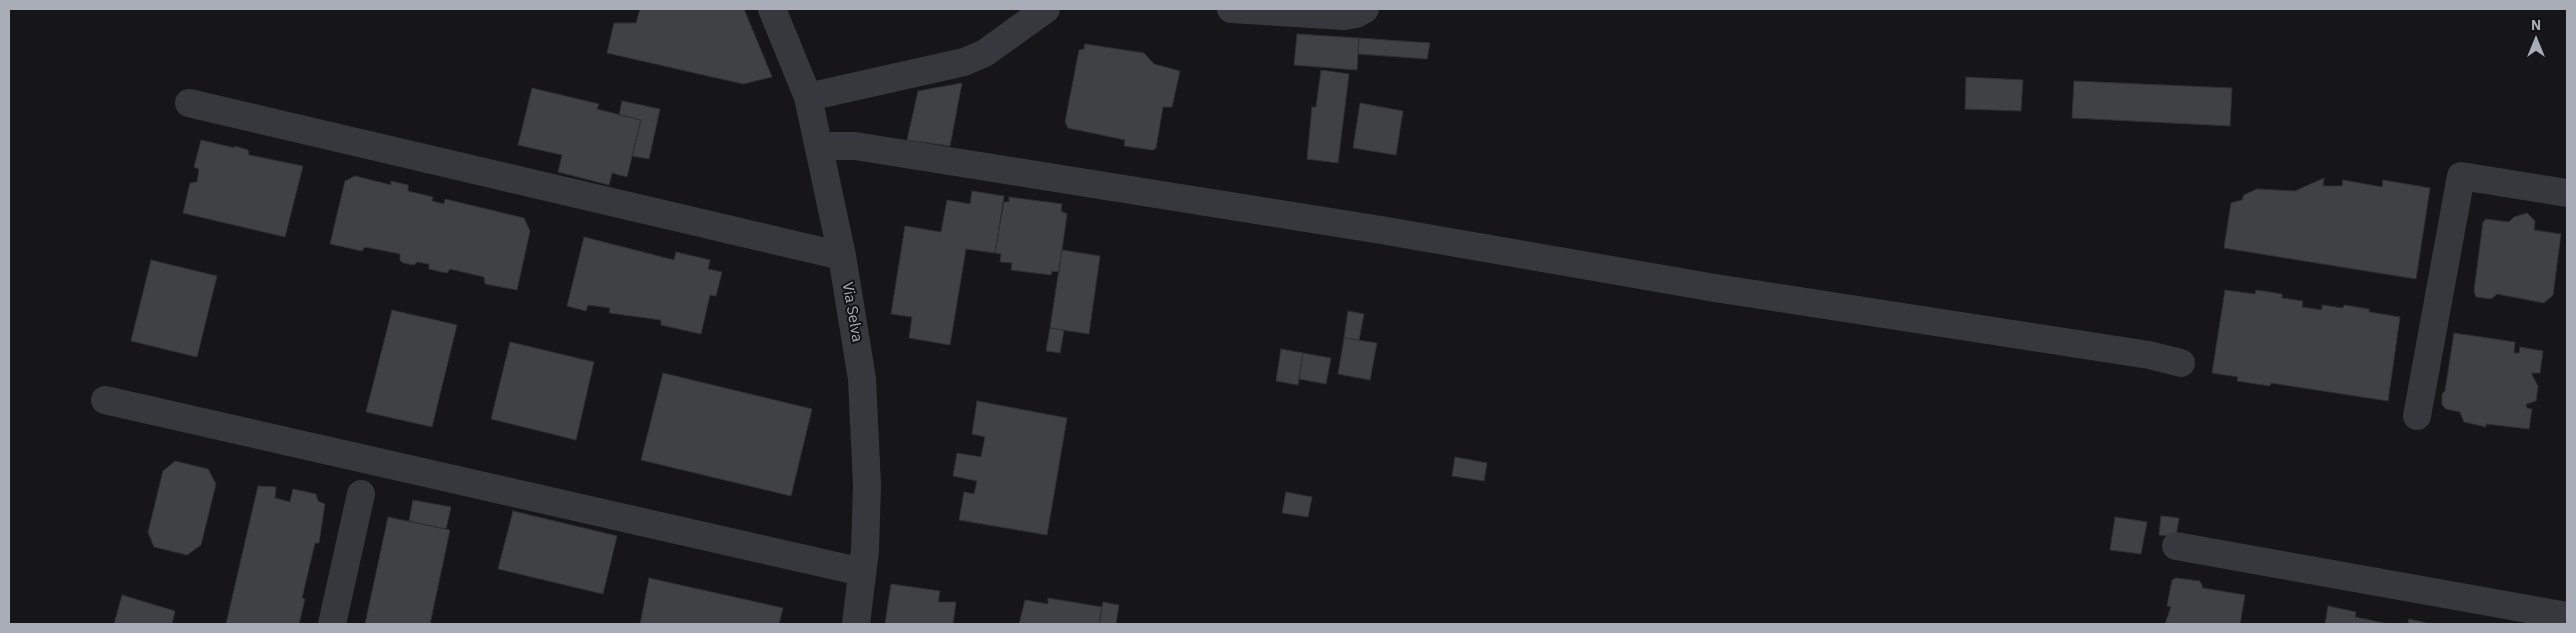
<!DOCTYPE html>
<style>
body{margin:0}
#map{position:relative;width:2576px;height:633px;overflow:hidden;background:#161618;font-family:"IBM Plex Sans",sans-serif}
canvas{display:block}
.frame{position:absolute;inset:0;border:10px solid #a8adb8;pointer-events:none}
.north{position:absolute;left:2511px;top:15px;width:50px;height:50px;-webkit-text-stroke:4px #111113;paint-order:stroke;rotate:0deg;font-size:14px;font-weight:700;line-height:20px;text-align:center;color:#a8adb8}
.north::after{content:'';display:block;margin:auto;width:18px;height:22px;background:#a8adb8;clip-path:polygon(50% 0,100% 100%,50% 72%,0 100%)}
</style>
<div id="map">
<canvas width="2576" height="633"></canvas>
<div class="frame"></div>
<div class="north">N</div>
</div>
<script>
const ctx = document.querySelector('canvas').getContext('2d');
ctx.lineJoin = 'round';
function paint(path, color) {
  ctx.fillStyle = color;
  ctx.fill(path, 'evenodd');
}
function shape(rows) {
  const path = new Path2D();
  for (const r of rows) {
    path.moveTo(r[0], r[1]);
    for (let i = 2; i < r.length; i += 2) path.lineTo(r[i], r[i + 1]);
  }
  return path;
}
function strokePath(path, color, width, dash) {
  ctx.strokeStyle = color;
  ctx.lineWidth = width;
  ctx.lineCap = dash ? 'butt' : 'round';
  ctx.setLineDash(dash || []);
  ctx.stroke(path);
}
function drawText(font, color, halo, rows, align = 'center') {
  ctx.font = font + ' "IBM Plex Sans",sans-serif';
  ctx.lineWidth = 4;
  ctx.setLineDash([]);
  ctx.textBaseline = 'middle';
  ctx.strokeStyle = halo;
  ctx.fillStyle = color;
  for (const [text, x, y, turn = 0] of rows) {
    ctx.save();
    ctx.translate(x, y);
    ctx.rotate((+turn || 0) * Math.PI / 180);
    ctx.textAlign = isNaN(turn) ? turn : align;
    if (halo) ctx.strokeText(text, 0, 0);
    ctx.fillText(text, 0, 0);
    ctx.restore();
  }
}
const building = shape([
 [640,9,744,9,772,77,743,84,607,53,614,23,636,23,640,9],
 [1297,34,1359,38,1357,70,1294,65,1297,34],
 [1359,38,1430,43,1427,59,1358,54,1359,38],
 [1085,44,1144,53,1154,64,1180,71,1172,107,1163,107,1156,148,1153,150,1124,146,1125,140,1068,128,1065,122,1079,50,1084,49,1085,44],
 [1321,70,1349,74,1338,163,1307,159,1312,107,1316,107,1321,70],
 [1966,77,2023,80,2021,111,1965,109,1966,77],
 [2074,81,2232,88,2230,126,2072,118,2074,81],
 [962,83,950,146,907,140,918,91,962,83],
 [532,88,599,104,597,109,641,120,627,177,612,173,609,185,558,172,562,155,518,145,532,88],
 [622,101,660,109,649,159,632,156,641,120,619,115,622,101],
 [1360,103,1403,111,1396,155,1353,148,1360,103],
 [201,140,235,148,235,146,248,150,249,155,303,166,285,237,183,213,190,183,197,182,199,169,194,167,201,140],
 [355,176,391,185,391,181,408,185,408,191,433,197,432,201,444,204,445,199,524,218,530,231,517,290,485,284,484,277,450,269,447,273,442,272,429,269,429,264,417,262,414,265,403,263,400,260,400,254,365,247,362,251,330,244,345,181,355,176],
 [2324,178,2323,186,2342,186,2343,180,2382,187,2383,180,2430,188,2416,279,2224,248,2231,203,2242,200,2244,195,2257,189,2295,191,2324,178],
 [972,191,1004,196,995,253,966,249,950,345,909,338,912,317,891,314,905,226,941,232,947,200,970,204,972,191],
 [1009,197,1062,204,1061,211,1067,214,1059,272,1052,271,1051,275,1011,270,1012,263,1000,262,1001,254,995,253,1004,202,1009,202,1009,197],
 [2527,213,2535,221,2534,230,2561,234,2553,295,2544,303,2497,294,2491,299,2476,297,2474,291,2483,222,2486,219,2509,222,2514,217,2527,213],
 [584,237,674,260,676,252,710,260,708,269,722,272,716,296,710,295,701,334,661,325,661,320,609,313,610,308,588,305,586,311,567,306,584,237],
 [1062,250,1100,256,1089,334,1050,328,1062,250],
 [151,260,217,276,197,357,131,341,151,260],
 [2225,290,2255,294,2256,290,2282,294,2282,298,2303,301,2302,307,2322,310,2322,305,2343,308,2344,305,2369,309,2369,312,2400,317,2388,401,2271,383,2270,386,2237,381,2238,377,2212,373,2225,290],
 [392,310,457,325,432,427,366,412,392,310],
 [1348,311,1364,314,1359,340,1344,338,1348,311],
 [1050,328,1064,330,1060,353,1046,351,1050,328],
 [2454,333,2515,342,2514,353,2519,353,2520,347,2543,351,2540,373,2531,373,2538,386,2536,401,2526,404,2527,408,2532,409,2529,429,2486,424,2486,427,2464,422,2460,412,2446,409,2442,405,2442,394,2445,391,2454,333],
 [1344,338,1377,343,1370,380,1338,374,1344,338],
 [510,342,594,362,576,440,491,419,510,342],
 [1281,349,1303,353,1298,385,1276,381,1281,349],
 [1303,353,1331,358,1326,384,1299,379,1303,353],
 [663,373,812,409,791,496,641,460,663,373],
 [977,401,1067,418,1047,535,959,520,964,492,974,494,977,481,953,476,957,453,981,457,985,437,972,434,977,401],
 [1455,457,1487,463,1484,481,1452,476,1455,457],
 [175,461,208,469,216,484,201,545,187,555,154,547,148,532,163,471,175,461],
 [258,486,276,487,275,498,290,502,293,489,316,494,318,501,325,504,319,543,315,543,302,598,305,599,299,624,226,624,258,486],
 [1286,492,1312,497,1308,517,1282,513,1286,492],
 [413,500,451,507,446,529,409,521,413,500],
 [513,511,617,536,603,594,498,569,513,511],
 [2161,516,2179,518,2176,537,2159,535,2161,516],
 [388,517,450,530,430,624,365,624,388,517],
 [2115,517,2147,522,2141,554,2110,550,2115,517],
 [649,578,783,608,779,624,640,624,649,578],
 [2176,578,2200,581,2203,588,2245,595,2240,624,2165,624,2171,607,2167,606,2172,580,2176,578],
 [891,584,940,591,938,602,956,602,953,624,885,624,891,584],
 [122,595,175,611,172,624,114,624,122,595],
 [1048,598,1102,607,1099,624,1019,624,1025,600,1048,604,1048,598],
 [1103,602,1119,605,1116,624,1099,624,1103,602],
 [2328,606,2356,612,2355,617,2389,624,2325,624,2328,606],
 [2409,619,2431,624,2408,624,2409,619]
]);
const minor = shape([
 [772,9,808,97,842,256,862,379,867,485,865,550,856,624],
 [1231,9,1344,16,1356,14,1365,9],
 [808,97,964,62,985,53,1046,9],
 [189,103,842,256],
 [820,146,855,146,1381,230,1715,288,2149,355,2181,363],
 [105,400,862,572],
 [2417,416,2461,176,2567,193],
 [2176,546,2567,616],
 [332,624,361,494]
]);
const streetNames = [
 ["Via Selva",852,312,80]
];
paint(building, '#404145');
strokePath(building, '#303034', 1);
strokePath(minor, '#37383d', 28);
drawText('15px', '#a8adb8', '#111113', streetNames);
</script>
